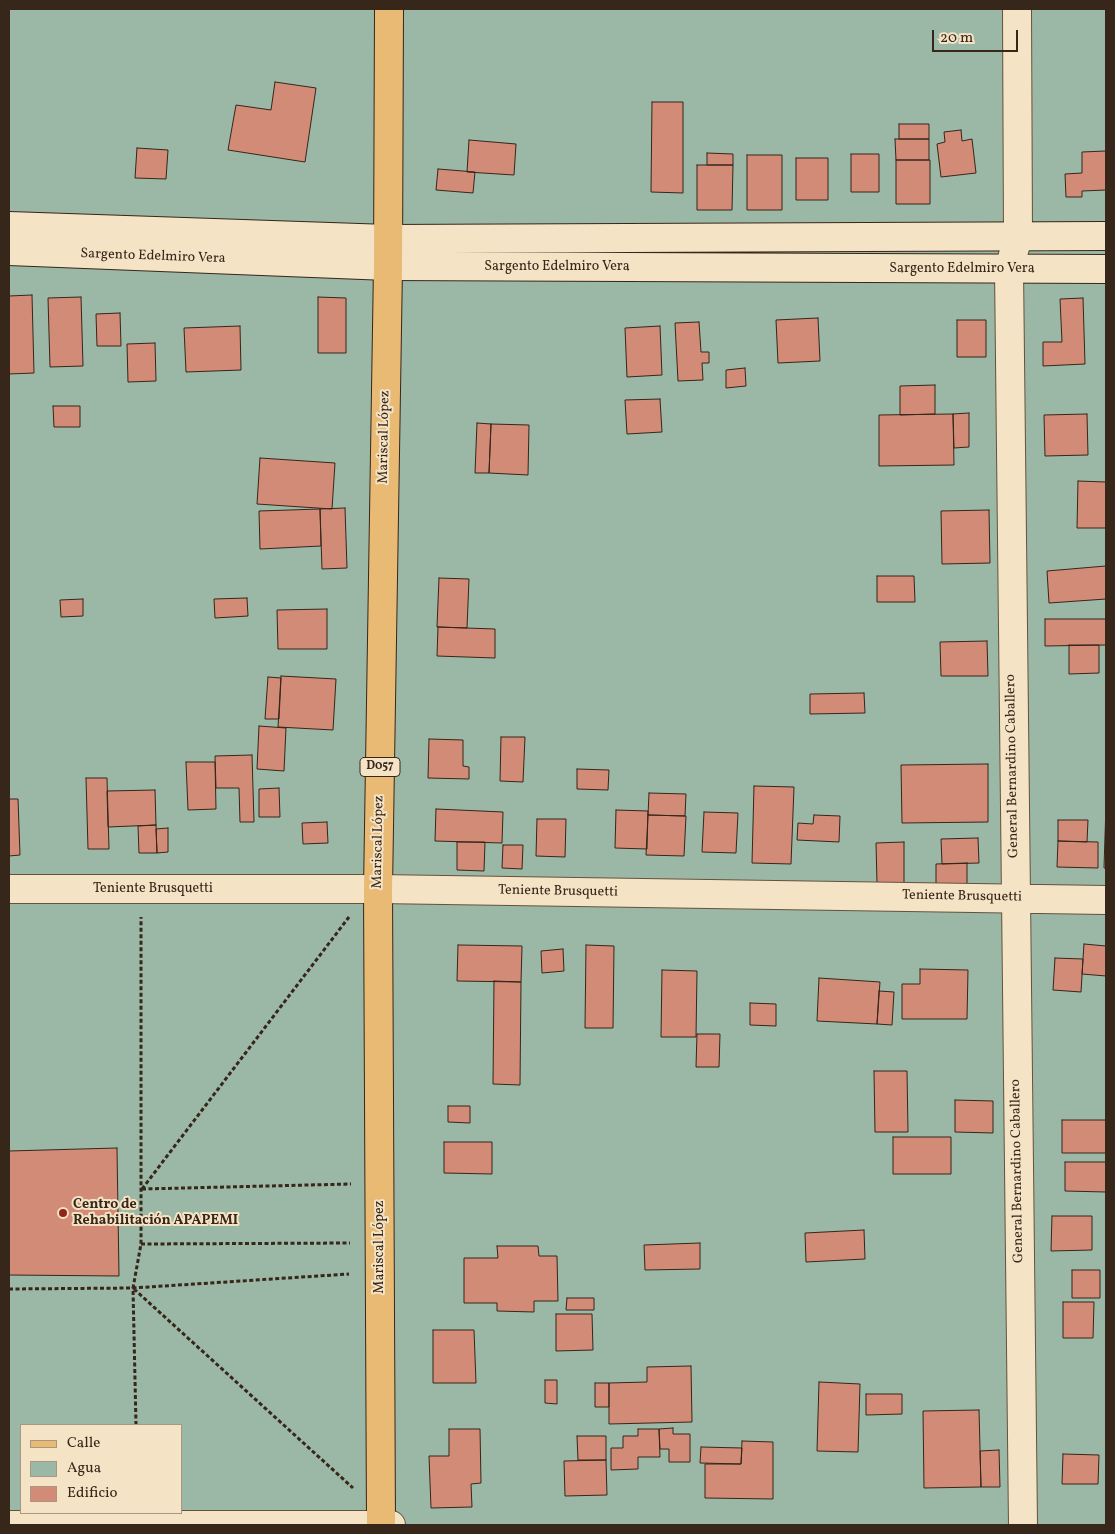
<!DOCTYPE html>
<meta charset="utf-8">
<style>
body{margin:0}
#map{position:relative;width:1115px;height:1534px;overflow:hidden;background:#efd4a6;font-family:Vollkorn,serif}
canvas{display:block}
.frame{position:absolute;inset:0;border:10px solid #37261a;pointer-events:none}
.legend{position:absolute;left:20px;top:1424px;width:162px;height:90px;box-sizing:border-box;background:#f5e3c5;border:1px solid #a99781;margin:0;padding:6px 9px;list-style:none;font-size:15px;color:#37261a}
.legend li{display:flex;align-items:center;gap:10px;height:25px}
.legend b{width:25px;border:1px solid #a99781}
.scale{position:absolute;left:932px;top:30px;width:86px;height:22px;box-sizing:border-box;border:2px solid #37261a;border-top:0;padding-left:6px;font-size:15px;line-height:18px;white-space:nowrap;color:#37261a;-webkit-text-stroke:4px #f5e3c5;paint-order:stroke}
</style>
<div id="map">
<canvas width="1115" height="1534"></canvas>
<div class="frame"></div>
<ul class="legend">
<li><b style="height:6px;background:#e8ba73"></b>Calle</li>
<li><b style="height:14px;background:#9ab8a5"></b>Agua</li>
<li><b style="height:14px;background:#d18b76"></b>Edificio</li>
</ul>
<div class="scale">20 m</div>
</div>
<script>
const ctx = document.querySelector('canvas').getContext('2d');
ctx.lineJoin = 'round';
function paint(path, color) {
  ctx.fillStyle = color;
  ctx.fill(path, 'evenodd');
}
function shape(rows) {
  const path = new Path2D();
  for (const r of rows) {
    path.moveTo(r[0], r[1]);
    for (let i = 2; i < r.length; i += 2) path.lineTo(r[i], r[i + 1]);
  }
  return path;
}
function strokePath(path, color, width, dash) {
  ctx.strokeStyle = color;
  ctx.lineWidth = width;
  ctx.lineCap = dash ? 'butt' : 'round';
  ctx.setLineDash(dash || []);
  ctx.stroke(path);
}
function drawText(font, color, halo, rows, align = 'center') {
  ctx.font = font + ' Vollkorn,serif';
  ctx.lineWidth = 4;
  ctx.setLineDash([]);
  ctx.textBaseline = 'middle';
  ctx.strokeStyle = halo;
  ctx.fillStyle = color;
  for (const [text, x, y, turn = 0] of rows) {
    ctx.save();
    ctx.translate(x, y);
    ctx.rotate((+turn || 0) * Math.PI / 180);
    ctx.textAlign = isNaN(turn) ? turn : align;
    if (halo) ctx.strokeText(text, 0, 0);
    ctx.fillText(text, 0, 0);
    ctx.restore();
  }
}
const water = shape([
 [9,9,1106,9,1106,1525,9,1525,9,9],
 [21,1425,181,1425,181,1513,21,1513,21,1425]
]);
const building = shape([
 [275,82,316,88,305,162,228,150,236,105,271,110,275,82],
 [652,102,683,102,683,193,651,192,652,102],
 [899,124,929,124,929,139,899,139,899,124],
 [961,130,962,141,972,139,976,173,941,177,937,144,945,142,944,132,961,130],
 [895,139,929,139,929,160,896,160,895,139],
 [469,140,516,144,514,175,467,172,469,140],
 [137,148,168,150,166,179,135,178,137,148],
 [1106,151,1106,190,1082,191,1082,197,1066,197,1065,174,1082,173,1082,152,1106,151],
 [707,153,733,154,733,165,707,165,707,153],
 [851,154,879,154,879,192,851,192,851,154],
 [747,155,782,155,782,210,747,210,747,155],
 [796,158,828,158,828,200,796,200,796,158],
 [896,160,930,160,930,204,896,204,896,160],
 [697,165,733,165,732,210,697,210,697,165],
 [438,169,475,172,473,193,436,190,438,169],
 [32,295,34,373,9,374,9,296,32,295],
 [81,297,83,366,50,367,48,298,81,297],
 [318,297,346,298,346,353,318,353,318,297],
 [1083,298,1085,364,1043,366,1043,342,1062,342,1060,299,1083,298],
 [120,313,121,346,97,346,96,314,120,313],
 [818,318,820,361,778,363,776,320,818,318],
 [957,320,986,320,986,357,957,357,957,320],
 [699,322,701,352,709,352,709,363,702,363,703,380,678,381,675,323,699,322],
 [240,326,241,370,186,372,184,328,240,326],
 [660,326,662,375,627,377,625,328,660,326],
 [155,343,156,381,128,382,127,344,155,343],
 [745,368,746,386,726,388,726,370,745,368],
 [935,385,935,414,900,415,900,386,935,385],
 [660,399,662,432,627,434,625,400,660,399],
 [53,406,80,406,80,427,54,427,53,406],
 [969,413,969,447,954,448,953,414,969,413],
 [953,414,954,465,879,466,879,415,953,414],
 [1087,414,1088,455,1045,456,1044,415,1087,414],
 [477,423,491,424,489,473,475,473,477,423],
 [491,424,529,425,528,475,489,473,491,424],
 [260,458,335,463,332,509,257,504,260,458],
 [1078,481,1106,482,1106,528,1077,528,1078,481],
 [345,508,347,568,322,569,320,509,345,508],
 [320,509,321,546,260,549,259,511,320,509],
 [989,510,990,563,942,564,941,511,989,510],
 [1106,566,1106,599,1049,603,1047,571,1106,566],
 [877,576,914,576,915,602,877,602,877,576],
 [439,578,469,579,467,628,437,627,439,578],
 [247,598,248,616,215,618,214,599,247,598],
 [83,599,83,616,61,617,60,600,83,599],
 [327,609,327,649,278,649,277,610,327,609],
 [1045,619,1106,619,1106,645,1045,646,1045,619],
 [438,627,495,629,495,658,437,656,438,627],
 [987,641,988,676,941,676,940,642,987,641],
 [1069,645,1099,645,1099,673,1069,674,1069,645],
 [281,676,336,679,333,730,278,727,281,676],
 [268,677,281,678,279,719,265,719,268,677],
 [864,693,865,713,810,714,810,694,864,693],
 [259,726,286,728,284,771,257,769,259,726],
 [501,737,525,737,523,782,500,781,501,737],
 [429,739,463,740,463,766,469,767,469,779,428,778,429,739],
 [252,755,254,822,240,822,239,788,216,788,215,756,252,755],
 [186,762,215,762,216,809,188,810,186,762],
 [988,764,988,822,902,823,901,765,988,764],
 [577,769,609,770,608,790,577,789,577,769],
 [86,778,107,778,109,849,88,849,86,778],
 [754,786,794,787,791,864,752,863,754,786],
 [279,788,280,817,259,817,259,789,279,788],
 [155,790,156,825,108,827,107,791,155,790],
 [649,793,686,794,685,816,648,815,649,793],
 [9,799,18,799,20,855,9,856,9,799],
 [1106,805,1106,868,1104,868,1106,805],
 [436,809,503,812,502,843,435,841,436,809],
 [616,810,648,811,647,849,615,848,616,810],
 [704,812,738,813,736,853,702,852,704,812],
 [648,815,686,816,684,856,646,855,648,815],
 [814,815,840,816,839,842,797,840,798,823,813,824,814,815],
 [537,819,566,819,565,857,536,856,537,819],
 [1058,820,1088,820,1087,842,1058,841,1058,820],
 [327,822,328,843,303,844,302,823,327,822],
 [156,825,157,853,139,853,138,826,156,825],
 [168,828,168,852,157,853,156,829,168,828],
 [978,838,979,863,942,864,941,839,978,838],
 [1058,841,1098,842,1098,868,1057,867,1058,841],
 [457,842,485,842,484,871,457,870,457,842],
 [904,842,904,883,877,883,876,843,904,842],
 [503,845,523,845,522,869,502,868,503,845],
 [967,863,967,884,936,885,936,864,967,863],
 [1084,944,1106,946,1106,976,1082,974,1084,944],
 [458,945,522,946,521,982,457,981,458,945],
 [586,945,614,946,613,1028,585,1028,586,945],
 [563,949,564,971,542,973,541,951,563,949],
 [1055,958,1083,959,1081,992,1053,990,1055,958],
 [920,969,968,970,967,1019,902,1019,902,984,920,984,920,969],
 [662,970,697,971,696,1037,661,1037,662,970],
 [819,978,880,982,877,1024,817,1021,819,978],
 [494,981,521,982,520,1085,493,1084,494,981],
 [879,991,894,992,892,1025,877,1024,879,991],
 [750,1003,776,1004,776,1026,750,1025,750,1003],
 [697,1034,720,1034,719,1067,696,1067,697,1034],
 [874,1071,907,1071,908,1132,875,1132,874,1071],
 [955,1100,993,1101,993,1133,955,1132,955,1100],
 [448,1106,470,1106,470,1123,448,1122,448,1106],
 [1062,1120,1106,1120,1106,1153,1062,1153,1062,1120],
 [893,1137,951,1137,951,1174,893,1174,893,1137],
 [444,1142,492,1142,492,1174,444,1173,444,1142],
 [117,1148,119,1276,9,1275,9,1151,117,1148],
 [1065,1162,1106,1162,1106,1192,1065,1191,1065,1162],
 [1052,1216,1092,1216,1092,1250,1051,1251,1052,1216],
 [864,1230,865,1259,806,1262,805,1233,864,1230],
 [700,1243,700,1269,645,1270,644,1245,700,1243],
 [497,1246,538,1246,539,1256,557,1256,558,1301,534,1301,534,1312,497,1311,497,1303,464,1303,464,1258,498,1258,497,1246],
 [1072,1270,1100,1270,1100,1298,1072,1298,1072,1270],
 [567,1298,594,1298,594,1310,566,1310,567,1298],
 [1063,1302,1094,1302,1093,1338,1063,1338,1063,1302],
 [556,1314,592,1314,593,1350,556,1351,556,1314],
 [433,1330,474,1330,476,1383,433,1383,433,1330],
 [691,1366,692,1422,609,1424,609,1383,647,1382,647,1367,691,1366],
 [545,1380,557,1380,557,1404,545,1403,545,1380],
 [819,1382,860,1384,858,1452,817,1451,819,1382],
 [595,1383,609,1383,609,1407,595,1407,595,1383],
 [866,1394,902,1394,902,1414,866,1415,866,1394],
 [979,1410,981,1487,924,1488,923,1411,979,1410],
 [673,1428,673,1434,690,1434,690,1462,669,1462,669,1449,660,1449,659,1429,673,1428],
 [449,1429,480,1429,481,1483,471,1484,472,1507,431,1508,429,1456,449,1456,449,1429],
 [638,1429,659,1429,660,1457,638,1457,638,1469,611,1470,611,1448,623,1448,623,1436,638,1436,638,1429],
 [577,1436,606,1436,606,1460,578,1460,577,1436],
 [742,1441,773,1442,773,1499,705,1498,705,1464,741,1464,742,1441],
 [701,1447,742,1448,741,1464,700,1463,701,1447],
 [999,1450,1000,1487,981,1487,980,1451,999,1450],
 [1063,1454,1099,1455,1098,1484,1062,1484,1063,1454],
 [606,1460,607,1495,565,1496,564,1461,606,1460]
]);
const path = shape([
 [142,1189,349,917],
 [142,1189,351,1184],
 [141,1244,350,1243],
 [9,1289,133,1288,349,1274],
 [134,1289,353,1488],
 [136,1425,133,1288,141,1244,141,917]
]);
const street = shape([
 [1017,9,1018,237,1009,269,1023,1525],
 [9,889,378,889,1106,900],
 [9,1525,391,1525]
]);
const secondary = shape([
 [9,226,388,239,1106,236],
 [9,251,388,266,1106,269]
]);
const primary = shape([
 [381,1525,378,889,388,266,389,9]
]);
const markers = [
 [63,1213,5,"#8f2418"]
];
const shields = [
 [380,767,40]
];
const shieldNames = [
 ["D057",380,767]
];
const streetNames = [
 ["Sargento Edelmiro Vera",153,257,2],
 ["Sargento Edelmiro Vera",557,267],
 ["Sargento Edelmiro Vera",962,269],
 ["Mariscal López",385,437,-89],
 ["General Bernardino Caballero",1013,766,-91],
 ["Mariscal López",379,842,-89],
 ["Teniente Brusquetti",153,889],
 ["Teniente Brusquetti",558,892,1],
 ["Teniente Brusquetti",962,897,1],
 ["General Bernardino Caballero",1018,1171,-91],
 ["Mariscal López",380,1247,-90]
];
const poiNames = [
 ["Centro de",73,1205],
 ["Rehabilitación APAPEMI",73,1221]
];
paint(water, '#9ab8a5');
strokePath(water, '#727e6d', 1);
paint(building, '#d18b76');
strokePath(building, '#37261a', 1);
strokePath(street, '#65523d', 30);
strokePath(secondary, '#37261a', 30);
strokePath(primary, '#37261a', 30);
strokePath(path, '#37261a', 3, [4, 2.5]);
strokePath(street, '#f5e3c5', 28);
strokePath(secondary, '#f5e3c5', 28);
strokePath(primary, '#e8ba73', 28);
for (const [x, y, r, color] of markers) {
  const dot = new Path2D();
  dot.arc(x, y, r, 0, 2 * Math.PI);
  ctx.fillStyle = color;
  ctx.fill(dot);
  strokePath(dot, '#f5e3c5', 2);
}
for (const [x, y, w] of shields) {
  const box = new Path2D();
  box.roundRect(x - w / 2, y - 9.5, w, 19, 4);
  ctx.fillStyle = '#f5e3c5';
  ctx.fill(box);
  strokePath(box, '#37261a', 1);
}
drawText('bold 12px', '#37261a', null, shieldNames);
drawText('14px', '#37261a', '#f5e3c5', streetNames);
drawText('bold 14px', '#37261a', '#f5e3c5', poiNames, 'left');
</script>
